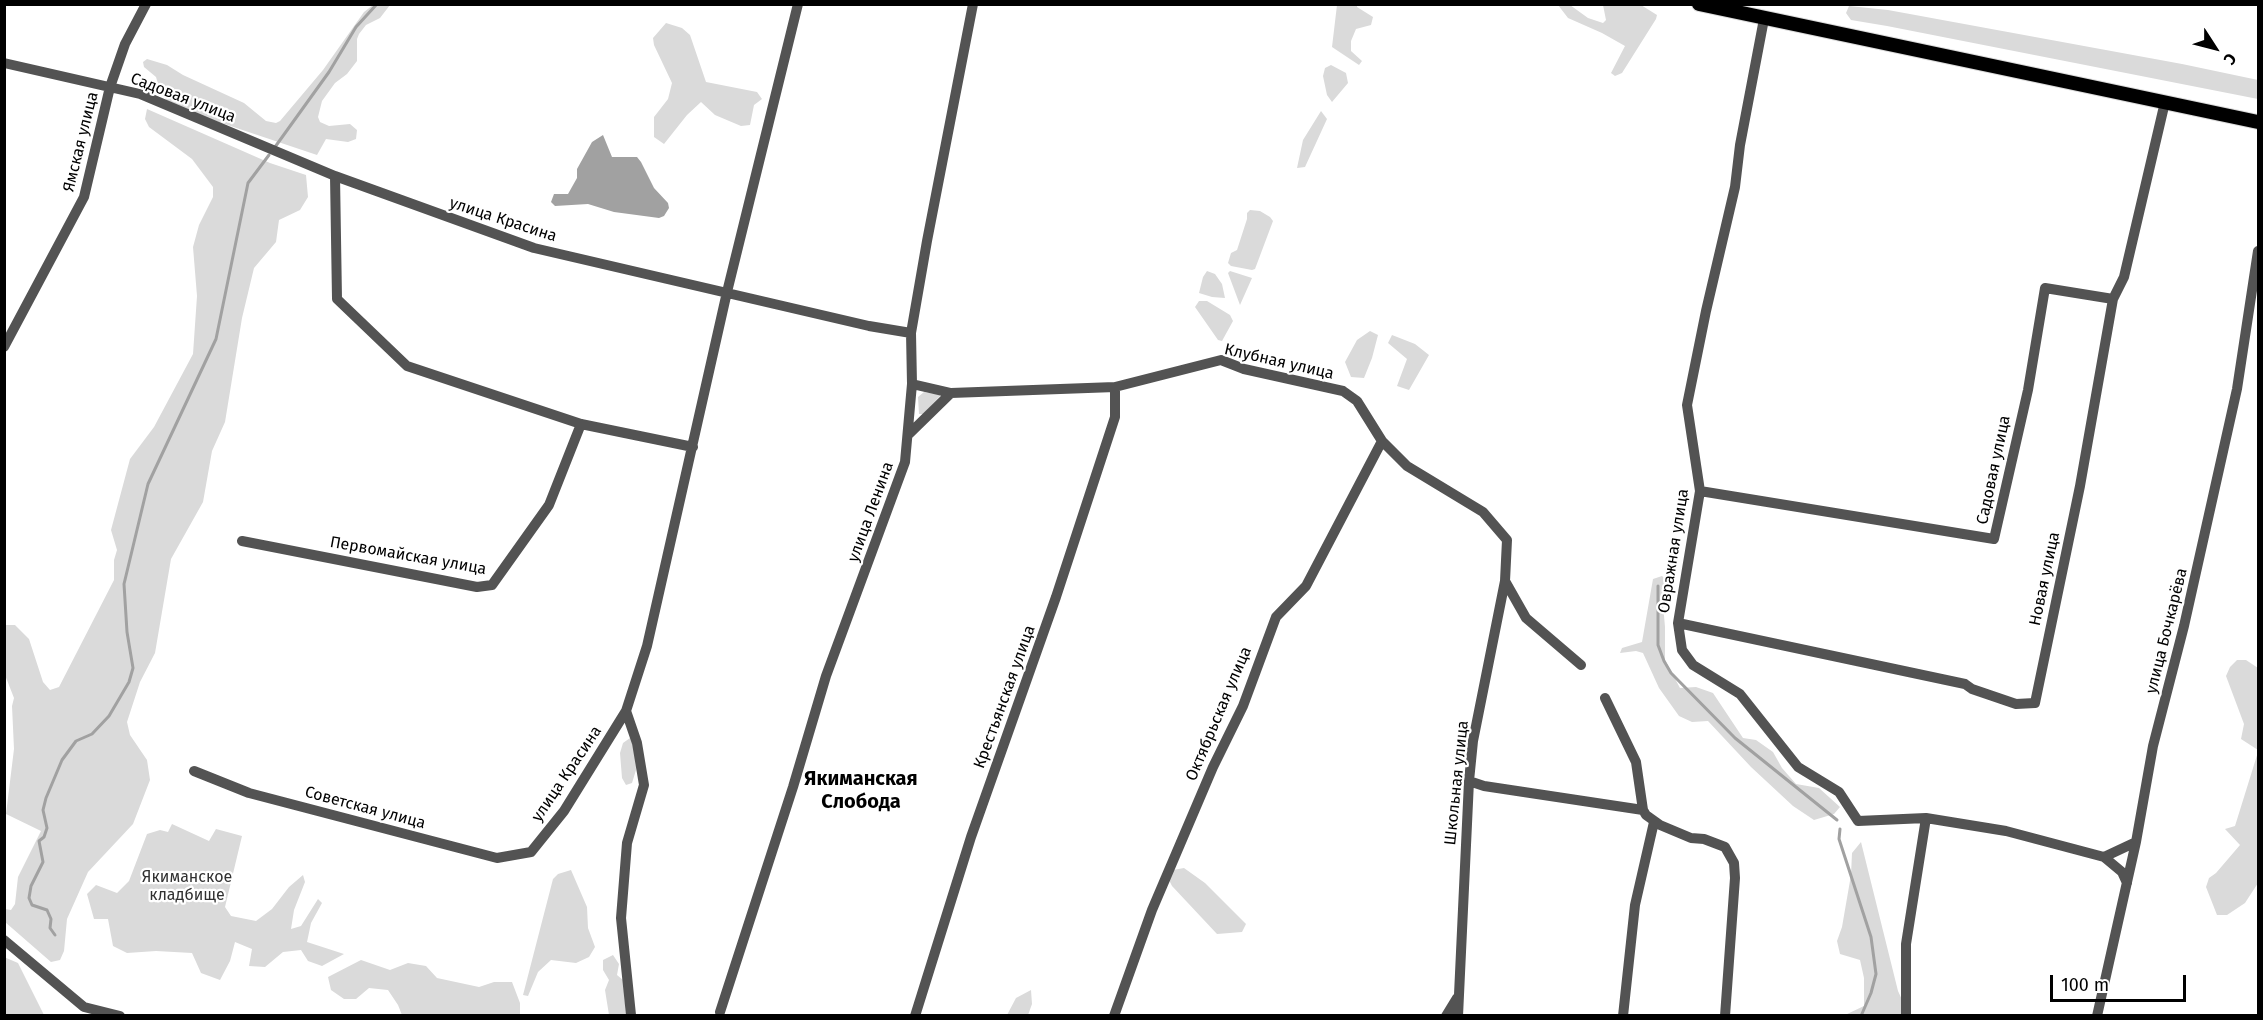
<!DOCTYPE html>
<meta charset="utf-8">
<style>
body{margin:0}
#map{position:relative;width:2263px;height:1020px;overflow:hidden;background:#fff;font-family:"Fira Sans",sans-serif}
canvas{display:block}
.frame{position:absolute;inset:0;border:6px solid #000;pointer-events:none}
.north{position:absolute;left:2185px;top:18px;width:60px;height:60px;-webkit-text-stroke:4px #fff;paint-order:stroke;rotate:126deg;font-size:16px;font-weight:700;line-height:24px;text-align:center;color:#000}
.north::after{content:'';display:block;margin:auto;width:21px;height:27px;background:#000;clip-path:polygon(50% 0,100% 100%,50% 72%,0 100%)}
.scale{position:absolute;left:2050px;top:975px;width:136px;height:27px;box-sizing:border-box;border:3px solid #000;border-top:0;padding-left:8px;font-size:18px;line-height:21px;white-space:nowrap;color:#000;-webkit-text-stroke:4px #fff;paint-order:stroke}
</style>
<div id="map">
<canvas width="2263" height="1020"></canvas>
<div class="frame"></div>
<div class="north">С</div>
<div class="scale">100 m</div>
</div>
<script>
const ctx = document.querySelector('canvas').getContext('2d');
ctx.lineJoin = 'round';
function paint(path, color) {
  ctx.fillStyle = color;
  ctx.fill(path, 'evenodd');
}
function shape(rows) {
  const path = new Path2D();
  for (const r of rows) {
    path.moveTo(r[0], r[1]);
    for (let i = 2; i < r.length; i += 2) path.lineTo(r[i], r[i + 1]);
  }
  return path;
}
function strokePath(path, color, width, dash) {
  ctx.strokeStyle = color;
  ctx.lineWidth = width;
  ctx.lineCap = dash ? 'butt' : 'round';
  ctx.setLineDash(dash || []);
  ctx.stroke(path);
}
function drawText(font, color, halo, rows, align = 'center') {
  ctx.font = font + ' "Fira Sans",sans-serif';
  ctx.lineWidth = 4.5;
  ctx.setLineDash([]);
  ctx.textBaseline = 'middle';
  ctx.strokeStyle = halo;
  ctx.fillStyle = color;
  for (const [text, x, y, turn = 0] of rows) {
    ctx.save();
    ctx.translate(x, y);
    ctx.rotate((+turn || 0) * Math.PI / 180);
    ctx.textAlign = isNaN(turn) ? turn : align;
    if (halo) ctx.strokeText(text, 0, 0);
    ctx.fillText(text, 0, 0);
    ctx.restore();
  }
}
const green = shape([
 [373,5,390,5,380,18,366,25,359,34,357,39,357,61,347,74,335,83,322,101,318,117,320,122,329,126,350,124,357,130,356,139,348,142,326,139,317,155,171,106,160,91,156,77,144,67,143,62,147,59,167,65,183,75,244,103,266,121,276,123,280,121,323,70,364,12],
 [1337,5,1357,5,1357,7,1373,17,1371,25,1356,29,1351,41,1351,51,1362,61,1359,65,1332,47],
 [1558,5,1570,5,1588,18,1603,23,1606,20,1603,5,1641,5,1657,15,1656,19,1622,73,1615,76,1611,73,1625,46,1602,33,1568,18],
 [1849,6,1888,10,2182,64,2258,80,2258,99,1887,26,1851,20,1846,13],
 [666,23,682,28,690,35,706,82,757,92,762,99,754,105,750,125,741,126,715,115,701,102,687,115,664,144,654,137,654,117,668,99,672,83,654,45,653,38],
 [1331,65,1346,73,1348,83,1332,102,1327,95,1323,76,1325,68],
 [147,109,270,163,306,175,308,197,300,210,279,220,276,242,254,268,242,318,225,422,212,451,203,502,171,559,155,653,140,682,127,722,130,735,147,760,150,780,133,824,88,872,67,919,64,951,60,960,51,962,5,922,5,909,11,910,15,904,18,877,41,831,6,814,14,749,12,706,14,698,5,675,5,625,15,625,29,639,43,682,50,690,59,687,114,580,114,560,117,550,111,530,130,459,154,427,193,354,197,296,193,247,199,225,213,197,213,187,192,159,149,127,145,119],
 [1321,111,1327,119,1305,167,1297,168,1303,140],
 [1250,210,1260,211,1270,217,1273,221,1255,269,1252,270,1231,266,1228,263,1231,253,1237,250,1247,219,1247,213],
 [1207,271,1215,274,1222,284,1225,298,1212,297,1199,293,1203,277],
 [1230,271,1252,278,1240,305,1228,273],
 [1199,301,1207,301,1230,315,1233,321,1222,341,1218,340,1195,307],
 [1370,331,1378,335,1372,358,1364,378,1351,377,1345,362,1357,340],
 [1392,335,1415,344,1429,355,1409,390,1397,386,1407,359,1388,343],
 [924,392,941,395,923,414,919,414,918,397],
 [1662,576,1666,580,1663,604,1665,627,1665,660,1680,688,1696,687,1713,693,1743,738,1756,740,1773,752,1782,768,1796,784,1819,788,1840,807,1834,814,1814,820,1793,806,1751,767,1708,721,1692,722,1679,716,1659,688,1643,653,1636,651,1620,653,1622,648,1642,642,1653,579],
 [2237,660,2246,660,2258,668,2258,750,2241,739,2244,724,2226,676,2230,667],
 [630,738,635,747,636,770,632,783,626,785,622,778,620,753,623,743],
 [2258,752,2258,883,2245,903,2227,915,2217,915,2206,887,2209,878,2216,873,2240,845,2225,829,2235,826],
 [172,824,209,841,216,829,242,836,225,907,231,916,256,921,272,909,289,887,303,875,305,882,294,910,291,929,301,926,318,899,322,903,311,923,307,942,344,954,322,966,308,961,301,950,283,952,265,967,249,966,252,949,235,942,230,961,220,980,201,973,192,953,156,951,127,953,113,946,108,919,94,919,87,894,96,885,117,893,129,881,147,834,160,830,168,832],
 [1861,842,1898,991,1909,1015,1845,1015,1864,1006,1864,978,1860,960,1840,954,1837,941,1842,927,1851,875,1852,853],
 [1184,868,1205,883,1246,924,1242,932,1217,934,1172,886,1169,880,1173,870],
 [571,870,587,907,588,928,595,947,589,957,576,963,551,960,538,972,528,996,523,995,553,879,558,874],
 [613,955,619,964,617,975,623,980,626,1015,609,1015,605,990,609,980,603,970,603,960],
 [4,957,18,963,44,1015,5,1015],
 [361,960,390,970,408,963,426,966,437,978,479,987,494,982,512,982,520,1003,520,1015,402,1015,398,1005,388,990,369,988,356,999,344,999,331,990,328,977],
 [1031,990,1032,1004,1028,1015,1007,1015,1016,998]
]);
const water = shape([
 [603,135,612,157,637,157,641,162,654,188,668,203,669,208,664,216,659,218,614,212,588,204,555,206,551,202,554,194,568,194,577,178,577,169,592,142]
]);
const stream = shape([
 [275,147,329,72,356,27,377,4],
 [1658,586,1658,645,1664,661,1671,673,1735,738,1837,820],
 [1840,829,1839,839,1871,937,1876,974,1871,993,1861,1016],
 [55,935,50,928,51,919,47,910,32,905,29,898,31,886,43,862,39,841,44,837,47,828,43,810,46,798,62,760,76,741,92,734,109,716,129,682,133,668,127,632,124,584,148,484,216,339,248,183,269,155]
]);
const minor = shape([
 [1764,19,1740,145,1735,187,1706,311,1687,405,1700,491,1678,623,1682,650,1693,665,1740,694,1798,767,1839,792,1858,821,1926,818,1906,944,1906,1016],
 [4,63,140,94,335,176,534,248,869,326,911,333],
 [335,176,337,299,407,366,581,424,693,447],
 [4,347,84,197,110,87,125,44,146,4],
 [951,393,1115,387,1221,360,1244,369,1343,391,1357,401,1382,441,1407,466,1483,512,1507,540,1505,581,1473,741,1469,781,1458,1016],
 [908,435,951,393,912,384],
 [1700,491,1994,539,2028,390,2045,288,2113,299],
 [242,541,477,587,492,585,549,505,581,424],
 [1505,581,1526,618,1581,665],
 [1678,623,1965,684,1972,689,2016,704,2035,703,2080,486,2113,299,2124,277,2165,102],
 [1605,698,1636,762,1643,810,1646,815,1660,825,1691,838,1704,839,1725,847,1734,863,1735,878,1725,1016],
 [194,771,249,793,497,858,531,852,564,811,626,711],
 [1469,781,1484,786,1643,810],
 [1926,818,2006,831,2104,857,2136,842],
 [2104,857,2122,872,2127,883],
 [4,940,84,1007,120,1016],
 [720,1012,793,787,826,676,905,462,912,384,911,333,927,241,973,4],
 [631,1015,621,918,627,843,644,785,637,743,626,711,647,646,727,292,798,4],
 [915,1016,971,837,1056,597,1115,417,1115,387],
 [1114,1016,1152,910,1213,767,1243,706,1276,617,1306,586,1382,441],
 [1446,1016,1457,998],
 [1623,1016,1635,905,1654,822],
 [2097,1016,2136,842,2153,746,2184,626,2237,389,2258,251]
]);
const major = shape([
 [1699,4,2258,122]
]);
const streetNames = [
 ["Садовая улица",183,98,21],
 ["Ямская улица",81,142,-76],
 ["улица Красина",503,220,18],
 ["Клубная улица",1279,362,13],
 ["Садовая улица",1994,470,-78],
 ["улица Ленина",871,512,-70],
 ["Овражная улица",1674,551,-81],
 ["Первомайская улица",408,556,10],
 ["Новая улица",2045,579,-78],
 ["улица Бочкарёва",2167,631,-76],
 ["Крестьянская улица",1005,697,-70],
 ["Октябрьская улица",1219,714,-67],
 ["улица Красина",567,774,-56],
 ["Школьная улица",1457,783,-84],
 ["Советская улица",365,808,15]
];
const parkNames = [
 ["Якиманское",187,878],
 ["кладбище",187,896]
];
const quarterNames = [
 ["Якиманская",861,779],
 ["Слобода",861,802]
];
paint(green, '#dadada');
paint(water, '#a1a1a1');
strokePath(stream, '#a1a1a1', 3);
strokePath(major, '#dbdbdb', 16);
strokePath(minor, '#535353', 10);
strokePath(major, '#000', 14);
drawText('16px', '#000', '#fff', streetNames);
drawText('16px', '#313131', '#fff', parkNames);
drawText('bold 20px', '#000', '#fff', quarterNames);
</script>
